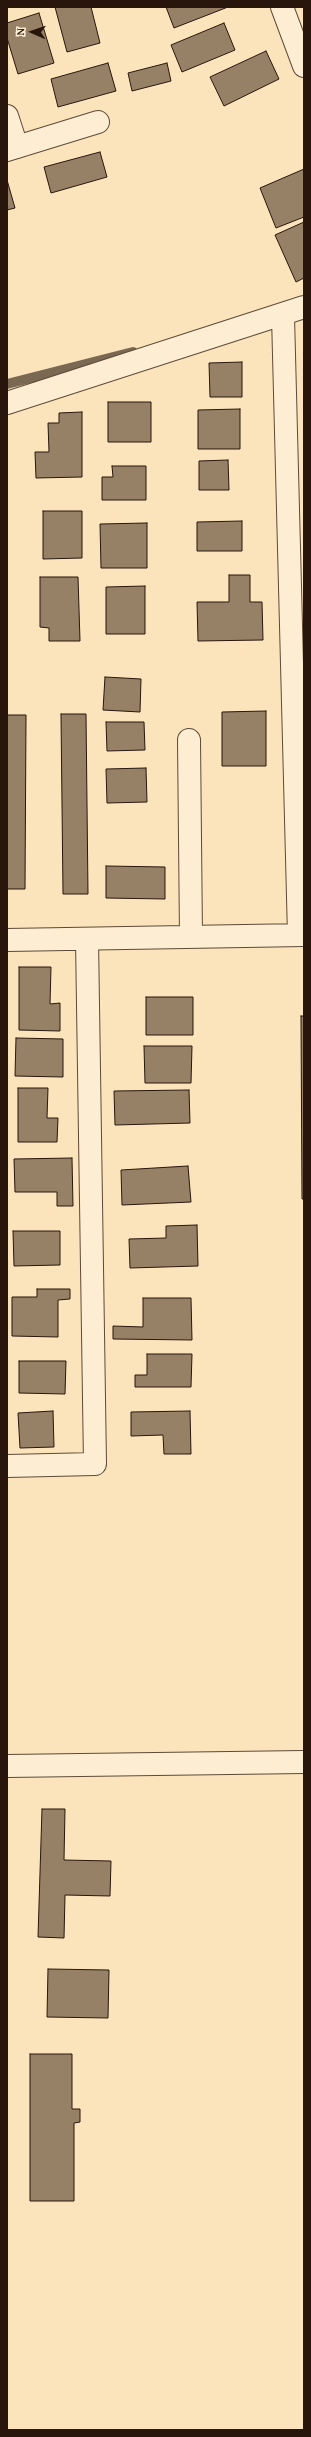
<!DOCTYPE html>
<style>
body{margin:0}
#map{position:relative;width:311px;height:2437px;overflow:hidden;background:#fbe4bb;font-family:"Gentium Book Plus",serif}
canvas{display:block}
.frame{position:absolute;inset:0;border:8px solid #28160c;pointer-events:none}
.north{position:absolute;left:12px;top:12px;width:40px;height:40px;-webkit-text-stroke:3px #fcedd3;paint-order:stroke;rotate:272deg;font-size:11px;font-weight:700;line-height:16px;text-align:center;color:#28160c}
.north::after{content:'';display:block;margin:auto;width:14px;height:18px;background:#28160c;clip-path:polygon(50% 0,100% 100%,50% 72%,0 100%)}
</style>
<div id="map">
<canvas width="311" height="2437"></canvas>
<div class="frame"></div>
<div class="north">N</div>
</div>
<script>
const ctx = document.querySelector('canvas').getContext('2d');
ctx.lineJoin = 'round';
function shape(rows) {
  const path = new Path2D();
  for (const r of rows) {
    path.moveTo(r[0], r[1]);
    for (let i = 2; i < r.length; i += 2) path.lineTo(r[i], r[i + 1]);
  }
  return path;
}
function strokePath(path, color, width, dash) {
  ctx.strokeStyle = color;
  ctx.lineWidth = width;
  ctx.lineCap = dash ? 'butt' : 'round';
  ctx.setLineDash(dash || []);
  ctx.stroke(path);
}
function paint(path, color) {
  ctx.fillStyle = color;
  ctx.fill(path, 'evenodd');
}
const stream = shape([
 [7,384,133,352]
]);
const building = shape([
 [55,7,91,7,100,43,67,52,55,7],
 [166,7,228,7,174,28,166,7],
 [39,13,54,63,18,74,7,38,7,23,39,13],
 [224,23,235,50,182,72,171,45,224,23],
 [266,51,279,79,224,106,210,77,266,51],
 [108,63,116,91,58,107,51,79,108,63],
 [167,63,171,81,132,91,128,73,167,63],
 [100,152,107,177,51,193,44,167,100,152],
 [304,169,304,217,276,228,260,188,304,169],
 [7,180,15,208,7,210,7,180],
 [304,222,304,278,296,282,275,235,304,222],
 [242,362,242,397,210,397,209,363,242,362],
 [108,402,151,402,151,442,108,442,108,402],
 [240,409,240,449,198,449,198,410,240,409],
 [82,412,82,477,36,478,35,452,49,452,48,423,59,423,59,413,82,412],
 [228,460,229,490,199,490,199,461,228,460],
 [112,466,146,466,146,500,102,500,102,477,113,477,112,466],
 [43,511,82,511,82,558,43,559,43,511],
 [242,521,242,551,197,551,197,522,242,521],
 [147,523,147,568,101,568,100,524,147,523],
 [229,575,250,575,250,602,262,602,263,640,198,641,197,602,229,602,229,575],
 [40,577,78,577,80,641,49,641,49,628,40,627,40,577],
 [145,586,145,634,106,634,106,587,145,586],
 [105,677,141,679,140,712,103,710,105,677],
 [266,711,266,766,222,766,222,712,266,711],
 [61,714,86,714,88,894,63,894,61,714],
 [7,715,26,715,25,889,7,889,7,715],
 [106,722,144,722,145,750,107,751,106,722],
 [146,768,147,802,107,803,106,769,146,768],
 [106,866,165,867,165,899,106,898,106,866],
 [19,967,51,967,50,1004,60,1003,60,1031,19,1030,19,967],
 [146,997,193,997,193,1035,146,1035,146,997],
 [301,1016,304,1016,304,1199,302,1199,301,1016],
 [16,1038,63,1039,63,1077,15,1076,16,1038],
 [144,1046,192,1046,191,1083,145,1083,144,1046],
 [18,1088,48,1088,47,1118,58,1118,57,1142,18,1142,18,1088],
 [189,1090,190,1123,115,1125,114,1091,189,1090],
 [72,1158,73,1206,57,1206,57,1192,15,1192,14,1159,72,1158],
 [188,1166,191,1202,122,1205,121,1170,188,1166],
 [197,1225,198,1266,130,1268,129,1239,166,1238,166,1226,197,1225],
 [13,1231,60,1231,60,1265,14,1266,13,1231],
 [37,1289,70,1289,70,1299,58,1300,58,1337,12,1336,12,1297,37,1297,37,1289],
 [143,1298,191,1298,192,1340,113,1339,113,1326,143,1327,143,1298],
 [147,1354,192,1354,191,1387,135,1387,135,1375,147,1375,147,1354],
 [19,1361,66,1361,65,1394,19,1393,19,1361],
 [53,1411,54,1447,20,1448,18,1413,53,1411],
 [190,1411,191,1454,164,1454,163,1435,131,1436,131,1412,190,1411],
 [42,1809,65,1809,64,1860,111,1861,110,1896,65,1895,64,1938,38,1937,42,1809],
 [48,1969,109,1970,108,2018,47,2017,48,1969],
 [30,2054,72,2054,72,2109,80,2109,80,2122,74,2123,74,2201,30,2201,30,2054]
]);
const minor = shape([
 [282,7,304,66],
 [7,116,17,147],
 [7,150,98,122],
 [283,316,299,935],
 [7,403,304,307],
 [189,740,191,937],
 [7,940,304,935],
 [7,1466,95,1464,87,939],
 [7,1766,304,1762]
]);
strokePath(stream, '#7b6852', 10);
paint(building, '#968167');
strokePath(building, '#28160c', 1);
strokePath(minor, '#5d4a38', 24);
strokePath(minor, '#fcedd3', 22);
</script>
